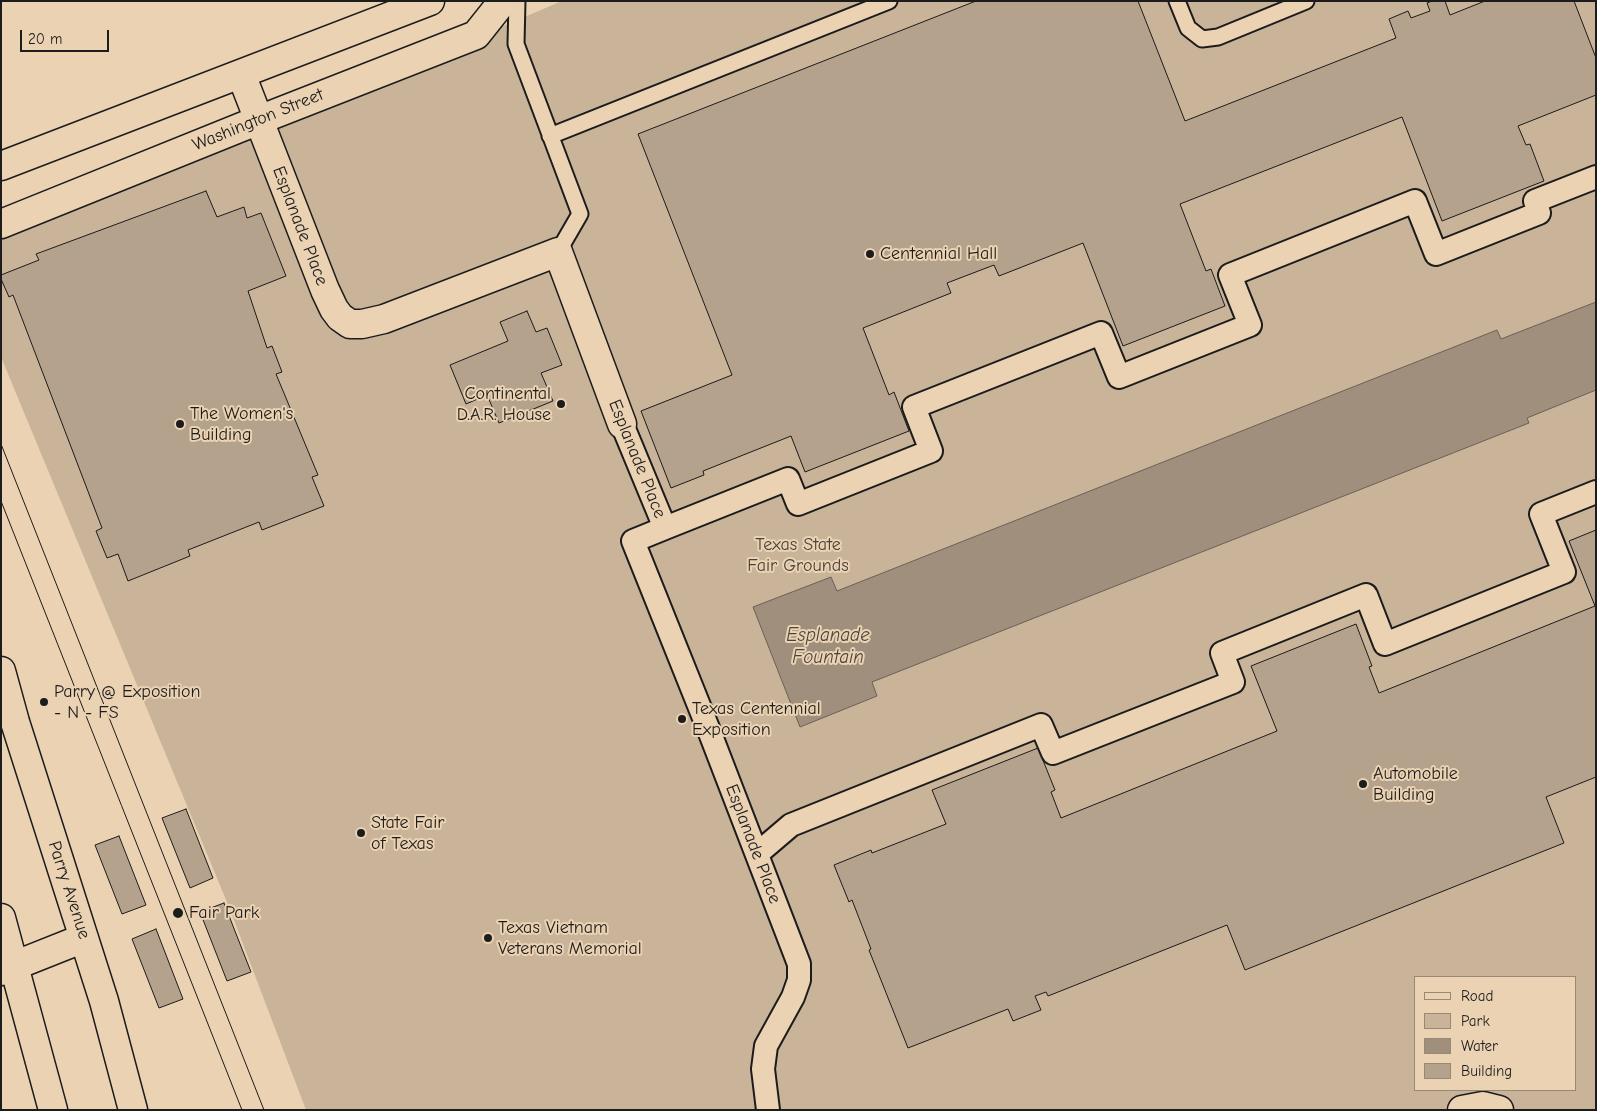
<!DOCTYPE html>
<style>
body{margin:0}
#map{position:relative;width:1597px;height:1111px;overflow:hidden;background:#ebd2b3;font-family:"Comic Neue",sans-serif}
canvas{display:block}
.frame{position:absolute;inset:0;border:2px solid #1c1c1c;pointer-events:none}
.legend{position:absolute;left:1414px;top:976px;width:162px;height:115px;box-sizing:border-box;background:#ebd2b3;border:1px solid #988977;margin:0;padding:6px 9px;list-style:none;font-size:15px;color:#1c1c1c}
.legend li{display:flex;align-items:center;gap:10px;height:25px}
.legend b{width:25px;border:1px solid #988977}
.scale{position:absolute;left:20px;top:30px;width:89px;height:22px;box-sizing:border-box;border:2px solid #1c1c1c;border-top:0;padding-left:6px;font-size:15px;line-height:18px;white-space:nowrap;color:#1c1c1c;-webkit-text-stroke:4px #ebd2b3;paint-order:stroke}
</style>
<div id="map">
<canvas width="1597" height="1111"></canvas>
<div class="frame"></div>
<ul class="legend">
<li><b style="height:6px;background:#ebd2b3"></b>Road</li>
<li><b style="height:14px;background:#c9b49a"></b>Park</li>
<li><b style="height:14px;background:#9f8f7c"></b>Water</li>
<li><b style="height:14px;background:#b5a28c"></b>Building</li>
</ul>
<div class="scale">20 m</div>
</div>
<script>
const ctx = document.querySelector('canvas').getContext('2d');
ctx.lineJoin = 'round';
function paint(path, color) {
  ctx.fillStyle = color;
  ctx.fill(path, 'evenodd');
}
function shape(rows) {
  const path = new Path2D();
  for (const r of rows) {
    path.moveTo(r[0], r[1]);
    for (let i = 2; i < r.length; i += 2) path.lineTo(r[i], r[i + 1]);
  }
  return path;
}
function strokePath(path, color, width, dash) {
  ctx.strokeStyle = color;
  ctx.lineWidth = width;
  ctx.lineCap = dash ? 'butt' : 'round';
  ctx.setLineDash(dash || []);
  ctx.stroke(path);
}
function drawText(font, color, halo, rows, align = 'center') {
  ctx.font = font + ' "Comic Neue",sans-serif';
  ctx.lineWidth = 4;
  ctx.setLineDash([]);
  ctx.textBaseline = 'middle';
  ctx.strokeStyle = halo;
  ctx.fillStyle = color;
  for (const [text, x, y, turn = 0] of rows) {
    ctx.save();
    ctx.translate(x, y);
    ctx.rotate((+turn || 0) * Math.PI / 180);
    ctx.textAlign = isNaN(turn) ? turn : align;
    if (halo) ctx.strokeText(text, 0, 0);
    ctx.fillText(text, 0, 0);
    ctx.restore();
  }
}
const green = shape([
 [562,1,1596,1,1596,1110,306,1110,229,907,1,357,1,240],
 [1416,977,1576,977,1576,1090,1416,1090]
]);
const water = shape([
 [1596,302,1596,390,1527,418,1529,423,872,682,877,696,800,727,753,607,831,577,837,591,1497,330,1501,339,1596,302]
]);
const building = shape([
 [976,1,1138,1,1185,121,1396,38,1389,19,1408,11,1411,18,1430,11,1427,3,1432,1,1445,1,1450,15,1485,1,1574,1,1596,58,1596,95,1518,126,1526,145,1530,144,1544,181,1442,221,1402,117,1180,204,1206,271,1211,269,1225,306,1123,346,1083,243,999,276,994,265,947,283,951,293,863,328,889,395,894,392,909,431,805,472,791,436,703,471,704,475,671,488,641,411,732,375,638,134,976,1],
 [206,191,217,217,244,207,247,218,261,213,286,276,248,291,267,348,272,346,282,372,276,374,318,475,312,477,324,506,262,530,259,522,188,550,190,556,128,581,118,554,107,558,96,531,102,528,13,295,9,297,1,279,1,275,39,260,36,254,206,191],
 [527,311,536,332,547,328,562,365,541,373,553,401,499,423,487,395,466,404,450,365,508,341,500,322,527,311],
 [1596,530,1596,777,1546,797,1564,843,1245,970,1227,925,1048,996,1046,992,1035,996,1041,1010,1013,1021,1008,1009,908,1048,869,950,871,949,852,900,849,902,834,865,871,850,872,853,946,824,932,790,1038,748,1055,790,1051,792,1061,818,1277,731,1251,666,1356,624,1372,666,1369,667,1379,693,1595,606,1569,541,1596,530],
 [186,809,213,878,190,888,162,818,186,809],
 [119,836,146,905,122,914,95,845,119,836],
 [224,903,251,972,227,981,200,912,224,903],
 [156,929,183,999,159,1008,132,939,156,929]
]);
const service = shape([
 [517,1,516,44,580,214,558,252],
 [1177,1,1188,28,1202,39,1218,37,1306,1],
 [550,136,889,1]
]);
const pedestrian = shape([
 [622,424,665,528,633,541,710,733,799,964,799,980,793,997,766,1046,763,1069,768,1110],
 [665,528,788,479,798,504,931,451,914,407,1101,333,1119,377,1250,325,1230,275,1415,201,1436,254,1539,213,1535,201,1596,177],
 [757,854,791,825,1041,725,1053,753,1233,682,1222,653,1366,595,1385,644,1564,572,1541,514,1596,492]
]);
const minor = shape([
 [241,74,325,290,334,309,340,317,350,324,362,324,384,319,558,252,622,424],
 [1,166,430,1],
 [1,224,259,120,476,35,503,1],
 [1462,1110,1483,1106,1499,1110]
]);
const secondary = shape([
 [1,671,15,722,104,1001,133,1110],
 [1,918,53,1110],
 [1,971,84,938]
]);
const tram = shape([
 [1,444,264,1110],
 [1,501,242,1110]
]);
const markers = [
 [870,254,5,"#1c1c1c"],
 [561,404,5,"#1c1c1c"],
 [180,424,5,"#1c1c1c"],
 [44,702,5,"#1c1c1c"],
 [682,719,5,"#1c1c1c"],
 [1363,784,5,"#1c1c1c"],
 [361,833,5,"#1c1c1c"],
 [178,913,6,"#1c1c1c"],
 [488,938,5,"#1c1c1c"]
];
const streetNames = [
 ["Washington Street",258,120,-22],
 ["Esplanade Place",300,226,69],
 ["Esplanade Place",637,459,68],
 ["Esplanade Place",753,844,69],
 ["Parry Avenue",69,890,72]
];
const poiNames = [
 ["Centennial Hall",880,254],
 ["Continental",551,394,"right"],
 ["D.A.R. House",551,415,"right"],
 ["The Women's",190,414],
 ["Building",190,435],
 ["Parry @ Exposition",54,692],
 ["- N - FS",54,713],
 ["Texas Centennial",692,709],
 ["Exposition",692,730],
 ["Automobile",1373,774],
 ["Building",1373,795],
 ["State Fair",371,823],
 ["of Texas",371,844],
 ["Fair Park",189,913],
 ["Texas Vietnam",498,928],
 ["Veterans Memorial",498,949]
];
const parkNames = [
 ["Texas State",798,545],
 ["Fair Grounds",798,566]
];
const waterNames = [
 ["Esplanade",828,636],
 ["Fountain",828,658]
];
paint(green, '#c9b49a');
paint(water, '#9f8f7c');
strokePath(water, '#6b6156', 1);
paint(building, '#b5a28c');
strokePath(building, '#1c1c1c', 1);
strokePath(service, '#1c1c1c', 19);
strokePath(pedestrian, '#1c1c1c', 26);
strokePath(minor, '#1c1c1c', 31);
strokePath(secondary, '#1c1c1c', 31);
strokePath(service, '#ebd2b3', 15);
strokePath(pedestrian, '#ebd2b3', 22);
strokePath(minor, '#ebd2b3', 28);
strokePath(secondary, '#ebd2b3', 28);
strokePath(tram, '#1c1c1c', 1);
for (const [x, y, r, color] of markers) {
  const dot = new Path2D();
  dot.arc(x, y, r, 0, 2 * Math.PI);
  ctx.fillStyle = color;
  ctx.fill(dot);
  strokePath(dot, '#ebd2b3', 2);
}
drawText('18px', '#1c1c1c', '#ebd2b3', streetNames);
drawText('18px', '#1c1c1c', '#ebd2b3', poiNames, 'left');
drawText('18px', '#47423c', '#ebd2b3', parkNames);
drawText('italic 19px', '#4a443e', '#ebd2b3', waterNames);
</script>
